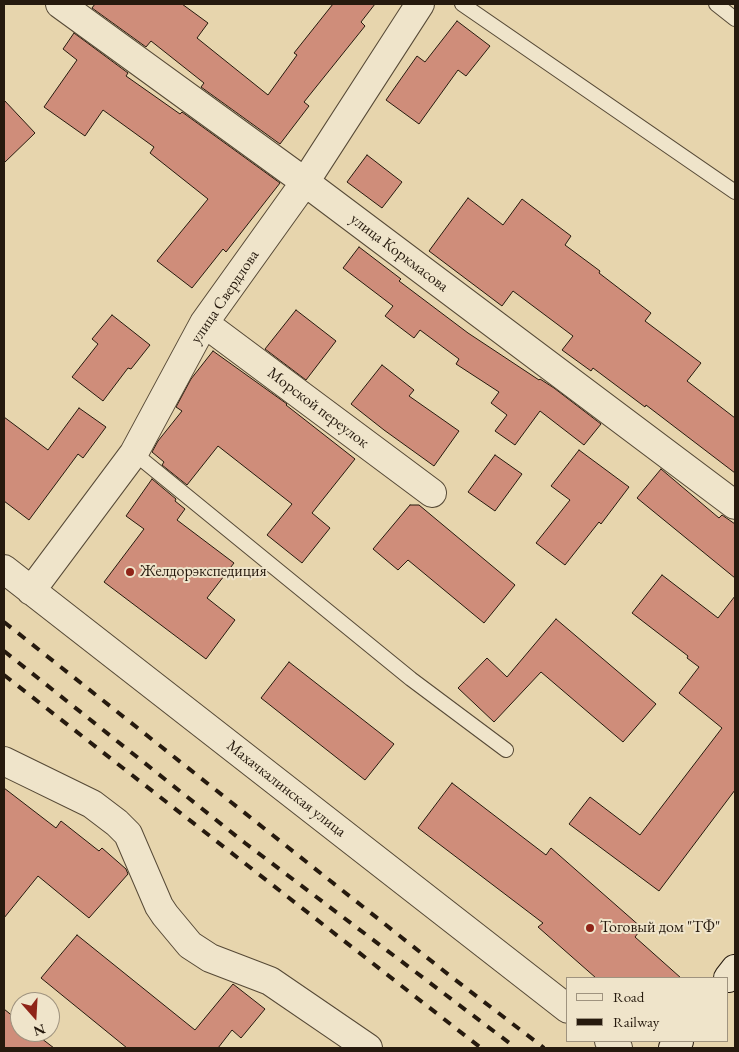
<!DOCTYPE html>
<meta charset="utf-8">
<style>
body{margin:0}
#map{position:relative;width:739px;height:1052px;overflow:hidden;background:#e7d5ad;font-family:"EB Garamond",serif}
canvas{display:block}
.frame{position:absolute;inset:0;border:5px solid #261a0e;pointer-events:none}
.legend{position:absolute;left:566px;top:977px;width:162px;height:65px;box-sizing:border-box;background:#efe4ca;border:1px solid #9f937f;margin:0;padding:6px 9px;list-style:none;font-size:15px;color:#261a0e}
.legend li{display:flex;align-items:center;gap:10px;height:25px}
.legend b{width:25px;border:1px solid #9f937f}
.north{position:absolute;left:10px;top:992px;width:50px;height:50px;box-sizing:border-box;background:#efe4ca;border:1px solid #9f937f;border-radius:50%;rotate:161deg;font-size:14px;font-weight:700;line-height:20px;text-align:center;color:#261a0e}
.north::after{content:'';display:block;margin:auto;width:18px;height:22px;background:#8f2418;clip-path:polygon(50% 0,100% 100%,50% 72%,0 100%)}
</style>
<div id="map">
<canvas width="739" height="1052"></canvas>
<div class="frame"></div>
<ul class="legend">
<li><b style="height:6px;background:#efe4ca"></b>Road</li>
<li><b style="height:6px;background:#261a0e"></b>Railway</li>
</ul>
<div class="north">N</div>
</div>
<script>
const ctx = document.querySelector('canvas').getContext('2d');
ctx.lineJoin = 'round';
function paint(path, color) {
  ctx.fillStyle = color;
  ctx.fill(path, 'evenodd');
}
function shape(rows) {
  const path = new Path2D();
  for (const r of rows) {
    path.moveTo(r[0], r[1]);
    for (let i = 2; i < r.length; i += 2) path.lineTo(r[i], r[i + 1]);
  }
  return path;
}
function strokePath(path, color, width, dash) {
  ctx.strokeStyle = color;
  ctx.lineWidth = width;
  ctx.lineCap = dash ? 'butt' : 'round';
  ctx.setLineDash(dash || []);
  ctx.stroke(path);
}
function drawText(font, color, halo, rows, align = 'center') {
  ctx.font = font + ' "EB Garamond",serif';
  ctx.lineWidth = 4;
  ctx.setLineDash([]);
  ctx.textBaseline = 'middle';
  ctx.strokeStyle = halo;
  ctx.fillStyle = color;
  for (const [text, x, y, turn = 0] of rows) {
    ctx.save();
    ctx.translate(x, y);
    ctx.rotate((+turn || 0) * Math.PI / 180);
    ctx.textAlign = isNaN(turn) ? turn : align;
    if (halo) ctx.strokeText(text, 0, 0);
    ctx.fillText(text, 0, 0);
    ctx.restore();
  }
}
const building = shape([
 [95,4,182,4,208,23,197,38,268,95,297,55,294,53,333,4,375,4,361,22,365,26,304,102,309,106,280,144,201,87,204,83,151,41,146,47,92,8,95,4],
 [457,21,490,46,466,76,458,70,419,124,386,100,417,56,425,62,457,21],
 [74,33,128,73,126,76,180,114,182,112,280,183,226,252,223,249,192,288,157,261,208,199,150,153,154,147,103,110,85,136,44,107,77,60,63,49,74,33],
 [4,100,35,133,4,163,4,100],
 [367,155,402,182,382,208,347,182,367,155],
 [468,198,503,225,522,199,571,236,565,245,600,271,599,273,651,313,645,321,701,363,687,381,735,418,735,473,646,405,645,407,593,368,591,371,562,350,573,336,513,291,502,306,429,251,468,198],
 [359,247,401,279,399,281,468,333,539,380,540,379,554,388,601,424,584,445,540,411,515,445,495,431,507,415,491,403,499,392,456,364,459,359,420,330,414,338,385,316,393,306,343,268,359,247],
 [296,310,336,341,306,380,265,349,296,310],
 [112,315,150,345,131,369,128,368,103,401,72,377,98,344,92,339,112,315],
 [213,351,287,404,286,405,355,459,312,513,330,528,302,563,267,535,292,504,218,446,187,485,162,465,164,462,152,452,158,441,182,411,176,407,191,379,213,351],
 [382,365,414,390,409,396,459,431,434,466,384,430,351,404,382,365],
 [79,408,106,427,83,458,78,454,29,520,4,501,4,417,48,450,79,408],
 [579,450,629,487,601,524,599,522,565,565,536,543,570,500,551,486,579,450],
 [495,455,522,474,495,511,468,492,495,455],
 [661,469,719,518,722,515,735,524,735,578,637,498,661,469],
 [152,479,176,499,175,501,185,509,177,520,234,563,207,598,235,620,206,659,104,582,144,529,126,516,152,479],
 [410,505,419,505,515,585,484,623,408,560,398,570,373,549,410,505],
 [662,575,718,618,735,596,735,790,659,891,569,824,590,797,640,835,722,728,679,693,699,667,687,658,688,656,632,613,662,575],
 [556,619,656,704,623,742,541,672,494,722,458,688,487,658,507,677,556,619],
 [289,662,394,744,365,780,261,698,289,662],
 [452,783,546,855,551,848,642,928,635,937,681,978,596,978,538,927,543,923,418,828,452,783],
 [4,788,56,828,61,821,99,851,102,848,126,869,128,874,89,918,38,876,4,918,4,788],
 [77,935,195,1030,233,984,265,1009,241,1038,232,1030,218,1048,127,1048,41,978,77,935],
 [4,1009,20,1022,20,1032,33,1032,54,1048,4,1048,4,1009]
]);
const service = shape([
 [462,4,735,192],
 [716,4,735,19],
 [134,453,411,679,506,750]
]);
const minor = shape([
 [60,4,305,182,735,505],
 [204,323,432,493],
 [4,569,568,1009],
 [31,591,134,453,204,323,305,182,420,4],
 [4,761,92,804,117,823,128,834,159,906,165,915,190,945,210,958,270,981,368,1048],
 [609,1041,618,1048]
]);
const secondary = shape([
 [728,978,735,969],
 [673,1048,679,1041]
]);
const rail = shape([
 [4,622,449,975,544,1048],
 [4,651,245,843,516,1048],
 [4,675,481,1048]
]);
const markers = [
 [130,572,5,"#8f2418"],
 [590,928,5,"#8f2418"]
];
const streetNames = [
 ["улица Коркмасова",399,253,37],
 ["улица Свердлова",225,297,-56],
 ["Морской переулок",318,408,37],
 ["Махачкалинская улица",286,789,38]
];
const poiNames = [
 ["Желдорэкспедиция",140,572],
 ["Тоговый дом \"ТФ\"",600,928]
];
paint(building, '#cf8d7a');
strokePath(building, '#261a0e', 1);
strokePath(service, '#564936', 16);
strokePath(minor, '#564936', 30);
strokePath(secondary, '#261a0e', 30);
strokePath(service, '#efe4ca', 14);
strokePath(minor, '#efe4ca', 28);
strokePath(secondary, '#efe4ca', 28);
strokePath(rail, '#261a0e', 4, [9, 9]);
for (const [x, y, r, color] of markers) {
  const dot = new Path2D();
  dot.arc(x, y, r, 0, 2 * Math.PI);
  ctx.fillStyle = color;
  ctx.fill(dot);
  strokePath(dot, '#efe4ca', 2);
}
drawText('16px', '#261a0e', '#efe4ca', streetNames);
drawText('16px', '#261a0e', '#efe4ca', poiNames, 'left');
</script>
